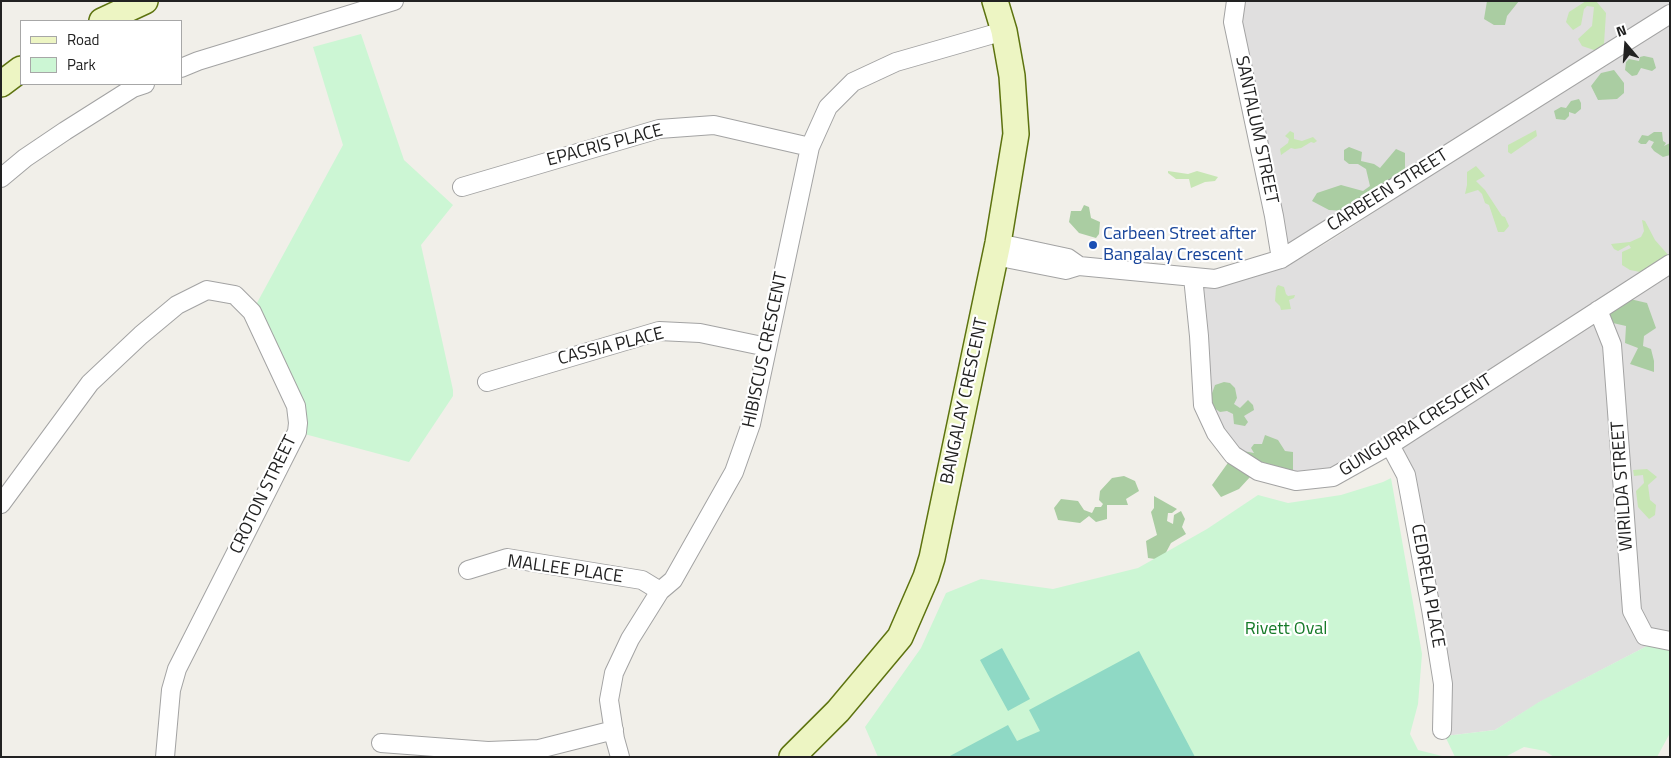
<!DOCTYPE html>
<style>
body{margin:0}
#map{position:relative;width:1671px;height:758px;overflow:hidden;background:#f1efe9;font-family:"Titillium Web",sans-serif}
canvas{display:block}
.frame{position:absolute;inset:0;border:2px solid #222;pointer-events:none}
.legend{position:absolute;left:20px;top:20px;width:162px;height:65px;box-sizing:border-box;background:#fff;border:1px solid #a7a7a7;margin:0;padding:6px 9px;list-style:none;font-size:15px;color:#222}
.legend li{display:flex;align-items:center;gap:10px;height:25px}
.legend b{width:25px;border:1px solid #a7a7a7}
.north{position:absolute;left:1601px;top:20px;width:50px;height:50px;-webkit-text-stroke:4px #fff;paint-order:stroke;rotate:342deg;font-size:14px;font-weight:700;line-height:20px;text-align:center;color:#222}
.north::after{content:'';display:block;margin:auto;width:18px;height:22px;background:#222;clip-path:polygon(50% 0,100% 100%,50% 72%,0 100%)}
</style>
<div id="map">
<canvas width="1671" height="758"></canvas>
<div class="frame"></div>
<ul class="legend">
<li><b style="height:6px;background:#edf5c3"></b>Road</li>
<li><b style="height:14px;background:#ccf6d4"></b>Park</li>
</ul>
<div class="north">N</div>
</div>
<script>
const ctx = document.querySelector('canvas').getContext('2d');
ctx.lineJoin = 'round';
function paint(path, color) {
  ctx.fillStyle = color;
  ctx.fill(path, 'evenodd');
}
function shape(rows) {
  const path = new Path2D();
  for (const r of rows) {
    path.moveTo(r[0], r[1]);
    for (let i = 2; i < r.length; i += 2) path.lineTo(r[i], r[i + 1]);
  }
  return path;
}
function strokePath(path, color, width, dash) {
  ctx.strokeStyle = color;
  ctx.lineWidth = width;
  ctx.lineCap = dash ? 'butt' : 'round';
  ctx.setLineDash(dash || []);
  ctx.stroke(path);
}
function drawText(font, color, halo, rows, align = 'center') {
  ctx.font = font + ' "Titillium Web",sans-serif';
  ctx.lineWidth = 4.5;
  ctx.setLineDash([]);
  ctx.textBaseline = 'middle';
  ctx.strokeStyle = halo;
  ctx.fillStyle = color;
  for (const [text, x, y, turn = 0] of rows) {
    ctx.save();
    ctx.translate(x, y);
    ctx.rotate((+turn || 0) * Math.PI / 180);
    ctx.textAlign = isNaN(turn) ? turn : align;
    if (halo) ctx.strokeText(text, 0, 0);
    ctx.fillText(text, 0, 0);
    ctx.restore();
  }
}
const residential = shape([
 [1241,1,1670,1,1670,8,1285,253,1240,14],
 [1670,20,1670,259,1344,466,1302,475,1267,468,1232,444,1209,403,1202,284,1268,272,1303,257,1333,239],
 [1670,272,1670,638,1647,646,1540,702,1495,730,1445,736,1408,466,1403,448,1404,442]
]);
const grass = shape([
 [1586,1,1596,1,1606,13,1604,44,1597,51,1582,46,1578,39,1592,26,1594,7,1587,6,1584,9,1581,25,1573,30,1566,22,1569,12],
 [1536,130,1537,136,1511,154,1508,152,1508,145],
 [1290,131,1294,133,1294,139,1302,141,1313,137,1317,141,1314,143,1311,142,1301,148,1295,149,1291,148,1281,155,1280,149,1288,143,1289,139,1285,136],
 [1476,166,1485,176,1476,181,1485,190,1502,216,1505,217,1509,226,1504,232,1498,232,1489,205,1485,203,1482,194,1478,190,1465,194,1467,185,1467,172],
 [1168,171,1188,174,1197,171,1218,177,1215,181,1205,182,1191,188,1189,179,1176,179,1168,173],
 [1642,220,1645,221,1655,240,1669,256,1649,272,1640,272,1630,270,1622,265,1622,252,1631,248,1629,245,1618,251,1614,249,1611,244,1630,242,1641,237,1644,231],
 [1278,285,1284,287,1286,294,1288,296,1295,295,1294,298,1289,300,1291,309,1281,310,1280,306,1275,301,1276,288],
 [1647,469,1657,477,1648,485,1650,500,1656,505,1655,515,1649,519,1638,507,1636,491,1644,483,1643,475,1634,476,1633,470]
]);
const forest = shape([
 [1487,1,1519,1,1507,16,1505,25,1494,25,1484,19],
 [1644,56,1653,58,1656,68,1652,71,1641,68,1637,75,1632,76,1625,70,1626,62,1629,59,1639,61,1640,57],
 [1614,70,1624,83,1624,93,1617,99,1598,100,1591,86,1601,73],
 [1579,99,1581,103,1581,109,1575,114,1569,112,1569,116,1565,120,1556,119,1554,111,1561,107,1566,108,1571,101],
 [1654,132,1662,132,1663,141,1666,143,1664,146,1670,143,1670,155,1663,157,1654,151,1651,147,1654,142,1649,140,1646,144,1641,144,1638,142,1642,135,1648,136],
 [1349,147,1362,152,1361,161,1374,164,1380,168,1396,149,1405,153,1405,177,1345,211,1329,210,1312,201,1317,193,1341,185,1363,191,1370,186,1366,169,1358,164,1349,164,1344,160,1344,150],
 [1084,205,1089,207,1091,218,1100,222,1099,234,1096,238,1079,233,1069,222,1071,211,1081,211],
 [1630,299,1647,303,1656,328,1644,336,1643,346,1651,349,1654,361,1654,372,1630,364,1638,348,1625,343,1626,326,1591,318],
 [1224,382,1230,383,1235,388,1237,398,1234,404,1240,408,1248,400,1253,405,1254,410,1244,416,1248,422,1245,426,1234,424,1233,414,1227,411,1220,412,1214,408,1211,396,1215,385],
 [1265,435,1278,440,1285,451,1293,452,1293,477,1272,473,1270,464,1261,465,1239,489,1221,497,1212,485,1230,460,1243,451,1254,453,1251,448,1254,444,1262,444],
 [1124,476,1135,481,1139,491,1126,499,1128,505,1107,505,1107,519,1096,522,1089,516,1080,523,1058,520,1054,508,1061,499,1078,501,1084,510,1092,513,1095,507,1101,507,1103,504,1099,500,1100,491,1112,478],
 [1154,496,1177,509,1172,513,1168,513,1167,521,1173,524,1174,515,1181,511,1185,519,1182,527,1186,534,1171,543,1162,560,1148,558,1146,541,1157,535,1151,512,1154,508]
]);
const park = shape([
 [361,34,404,160,453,205,421,245,453,390,453,396,409,462,297,432,252,312,343,145,313,47],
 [1391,478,1422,654,1418,704,1410,734,1418,750,1446,757,878,757,865,727,921,648,946,593,981,579,1053,589,1138,568,1207,529,1258,495,1288,503,1341,495,1383,482],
 [1670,640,1670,733,1657,757,1554,757,1545,751,1524,747,1505,757,1455,757,1445,736,1495,730,1539,702,1647,646]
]);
const pitch = shape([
 [1002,648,1030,699,1008,711,980,660],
 [1139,651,1195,757,948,757,1008,725,1017,741,1040,731,1029,710]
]);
const street = shape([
 [1236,1,1233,22,1274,216,1281,259],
 [181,68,198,61,394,1],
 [1,178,25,158,65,131,133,88,145,84],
 [462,187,659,129,714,125,810,147],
 [998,243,1068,258,1078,265],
 [995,256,1066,270,1079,266,1215,279,1281,259,1670,14],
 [1193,277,1199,336,1203,405,1216,433,1233,455,1258,471,1296,481,1333,477,1390,445,1670,264],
 [1598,310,1612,345,1632,611,1645,636,1670,641],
 [487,382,659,331,700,333,767,347],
 [1390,445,1406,475,1431,609,1443,684,1442,730],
 [1,504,90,383,141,335,177,305,207,290,235,295,252,312,296,406,298,423,297,432,177,669,171,690,165,757],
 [468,570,507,558,642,580,660,591],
 [381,743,488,751,539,749,614,730],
 [620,757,615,739,609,700,614,673,630,639,660,591,673,580,734,472,751,424,810,147,828,107,853,82,896,62,1004,31]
]);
const secondary = shape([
 [102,21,145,1],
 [1,84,21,69],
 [792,757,838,711,900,637,926,577,932,558,998,243,1016,134,1012,76,1004,31,995,1]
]);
const markers = [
 [1093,245,5,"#1a4fb4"]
];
const streetNames = [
 ["SANTALUM STREET",1256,130,78],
 ["EPACRIS PLACE",605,146,-15],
 ["CARBEEN STREET",1388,191,-32],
 ["CASSIA PLACE",611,347,-14],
 ["HIBISCUS CRESCENT",766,350,-78],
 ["BANGALAY CRESCENT",965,401,-78],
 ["GUNGURRA CRESCENT",1416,426,-32],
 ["WIRILDA STREET",1623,486,-94],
 ["CROTON STREET",264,495,-64],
 ["MALLEE PLACE",565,570,8],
 ["CEDRELA PLACE",1427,586,80]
];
const transitNames = [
 ["Carbeen Street after",1103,235],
 ["Bangalay Crescent",1103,256]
];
const parkNames = [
 ["Rivett Oval",1286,630]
];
paint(residential, '#e0dfdf');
paint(grass, '#c7e6b4');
paint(forest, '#aacda2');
paint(park, '#ccf6d4');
paint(pitch, '#8fd9c5');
strokePath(street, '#a3a3a3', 20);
strokePath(secondary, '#5d730f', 28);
strokePath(street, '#fff', 18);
strokePath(secondary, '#edf5c3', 25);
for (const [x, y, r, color] of markers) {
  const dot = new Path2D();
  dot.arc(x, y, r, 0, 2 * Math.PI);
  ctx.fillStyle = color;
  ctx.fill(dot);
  strokePath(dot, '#fff', 2);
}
drawText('18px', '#222', '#fff', streetNames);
drawText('18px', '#164399', '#fff', transitNames, 'left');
drawText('18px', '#167a29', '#fff', parkNames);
</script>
